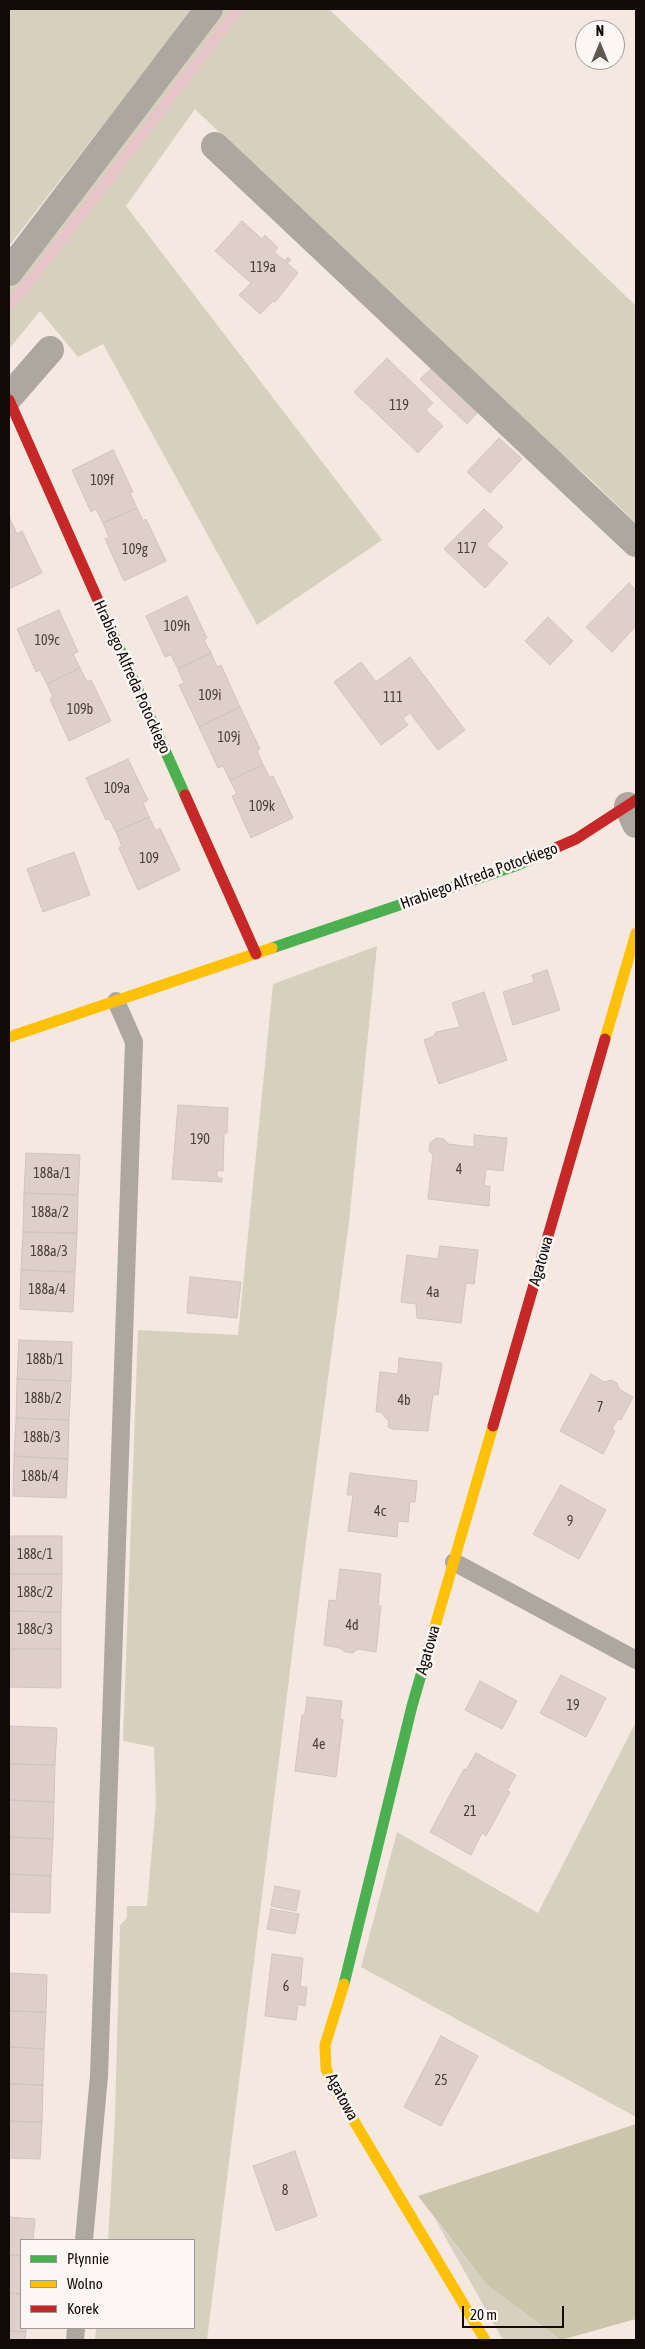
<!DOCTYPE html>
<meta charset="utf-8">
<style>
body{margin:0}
#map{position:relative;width:645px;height:2349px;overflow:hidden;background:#f5e8e0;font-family:"Asap Condensed",sans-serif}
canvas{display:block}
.frame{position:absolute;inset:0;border:10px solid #110a06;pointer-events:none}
.legend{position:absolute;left:20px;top:2239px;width:175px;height:90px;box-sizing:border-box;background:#fcf7f4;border:1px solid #9e9895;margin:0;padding:6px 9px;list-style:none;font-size:15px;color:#110a06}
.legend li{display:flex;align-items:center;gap:10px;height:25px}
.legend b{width:25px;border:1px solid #9e9895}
.north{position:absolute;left:575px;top:20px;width:50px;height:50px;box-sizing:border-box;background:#fcf7f4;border:1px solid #9e9895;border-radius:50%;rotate:0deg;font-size:14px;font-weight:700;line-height:20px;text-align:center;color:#110a06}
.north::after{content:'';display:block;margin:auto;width:18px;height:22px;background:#615852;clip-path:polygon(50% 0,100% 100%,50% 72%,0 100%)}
.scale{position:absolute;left:462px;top:2306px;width:102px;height:22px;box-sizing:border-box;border:2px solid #110a06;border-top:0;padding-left:6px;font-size:15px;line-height:18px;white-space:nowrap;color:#110a06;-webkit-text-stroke:4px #fcf7f4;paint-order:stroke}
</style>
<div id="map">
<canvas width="645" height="2349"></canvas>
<div class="frame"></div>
<ul class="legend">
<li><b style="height:6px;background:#4caf50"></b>Płynnie</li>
<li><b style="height:6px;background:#ffc107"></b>Wolno</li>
<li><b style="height:6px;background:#c62828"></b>Korek</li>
</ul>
<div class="north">N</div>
<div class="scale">20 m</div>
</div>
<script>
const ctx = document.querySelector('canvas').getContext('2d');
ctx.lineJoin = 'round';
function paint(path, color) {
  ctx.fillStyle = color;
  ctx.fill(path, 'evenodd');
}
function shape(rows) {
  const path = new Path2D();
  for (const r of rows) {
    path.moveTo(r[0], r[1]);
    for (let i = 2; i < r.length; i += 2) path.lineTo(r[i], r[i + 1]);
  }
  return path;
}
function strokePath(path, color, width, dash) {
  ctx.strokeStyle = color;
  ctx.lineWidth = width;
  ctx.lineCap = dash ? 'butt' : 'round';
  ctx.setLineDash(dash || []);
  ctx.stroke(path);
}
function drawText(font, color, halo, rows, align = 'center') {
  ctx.font = font + ' "Asap Condensed",sans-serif';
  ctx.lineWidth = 5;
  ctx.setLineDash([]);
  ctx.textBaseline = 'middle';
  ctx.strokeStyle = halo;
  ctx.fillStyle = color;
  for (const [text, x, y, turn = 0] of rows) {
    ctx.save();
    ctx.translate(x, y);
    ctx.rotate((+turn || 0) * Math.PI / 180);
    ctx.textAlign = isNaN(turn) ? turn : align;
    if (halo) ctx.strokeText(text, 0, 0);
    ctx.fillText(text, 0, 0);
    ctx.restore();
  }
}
const green = shape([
 [9,9,193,9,9,246],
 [223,9,329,9,636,306,636,523,587,476,507,408,195,109,126,206,382,540,257,625,103,344,78,357,40,311,9,349,9,289,73,208],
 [377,946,349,1222,305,1550,207,2340,95,2340,96,2328,194,2328,194,2240,108,2240,115,2117,120,1925,127,1918,127,1906,147,1906,156,1802,154,1747,123,1741,138,1330,238,1335,273,984],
 [636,1722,636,2117,361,1967,397,1832,538,1913],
 [435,2219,487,2285,561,2340,503,2340]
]);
const forest = shape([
 [636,2124,636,2319,561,2340,487,2285,418,2196]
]);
const stream = shape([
 [9,305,32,279,238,9]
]);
const building = shape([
 [242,221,262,239,265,235,278,248,274,252,285,261,288,257,291,260,287,263,298,273,275,302,273,301,260,314,239,295,251,283,215,251,242,221],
 [387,358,433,403,426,410,443,426,418,453,354,392,387,358],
 [433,367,479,411,467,424,420,379,433,367],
 [499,438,522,459,490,493,467,472,499,438],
 [113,450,133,492,130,493,137,508,103,523,96,509,91,512,72,470,113,450],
 [137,508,143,521,146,519,166,561,124,581,105,539,109,537,103,523,137,508],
 [484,509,503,527,486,545,508,563,485,588,444,549,484,509],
 [10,519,17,534,22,531,42,573,9,589,10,519],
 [629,583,636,590,636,626,612,652,586,627,629,583],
 [187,596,207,638,204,640,211,653,178,669,171,655,165,657,146,616,187,596],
 [59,610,78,652,73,654,80,668,47,684,40,670,36,672,17,629,59,610],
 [548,617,573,641,550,665,525,641,548,617],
 [211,653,217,667,221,665,240,707,199,727,179,685,184,683,178,669,211,653],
 [410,657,465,730,438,750,410,713,403,718,408,725,381,745,334,682,361,662,376,682,410,657],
 [80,668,87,682,91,680,111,721,69,741,50,699,53,697,47,684,80,668],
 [240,707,260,749,257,750,263,765,230,780,223,766,218,768,199,727,240,707],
 [128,759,148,800,143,803,149,817,116,832,109,819,106,820,86,778,128,759],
 [263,765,270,778,273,776,293,818,251,838,232,796,237,794,230,780,263,765],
 [149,817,156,831,160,828,180,870,138,890,119,848,122,846,116,832,149,817],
 [74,852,90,895,43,912,27,869,74,852],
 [547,970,560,1010,513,1025,503,992,534,982,532,975,547,970],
 [484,992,507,1060,439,1084,424,1040,434,1036,436,1032,460,1027,452,1003,484,992],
 [178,1105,228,1108,227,1133,224,1133,223,1171,217,1170,217,1178,222,1178,222,1182,172,1179,178,1105],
 [474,1135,507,1138,503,1171,486,1169,484,1186,490,1186,489,1206,428,1199,433,1155,429,1151,430,1143,436,1138,444,1139,448,1144,474,1147,474,1135],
 [26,1153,80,1155,78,1195,24,1193,26,1153],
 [24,1193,78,1195,77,1233,23,1232,24,1193],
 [23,1232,77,1233,75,1272,21,1270,23,1232],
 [440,1246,478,1250,474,1284,466,1283,461,1323,417,1318,416,1304,401,1302,407,1255,438,1259,440,1246],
 [21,1270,75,1272,73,1312,20,1309,21,1270],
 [190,1277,241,1282,237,1318,187,1313,190,1277],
 [19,1340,72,1342,71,1381,17,1379,19,1340],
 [399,1358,442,1363,438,1395,433,1394,428,1431,392,1429,388,1427,389,1422,381,1412,376,1412,380,1372,398,1374,399,1358],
 [591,1374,604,1382,611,1380,617,1383,619,1389,633,1397,621,1420,618,1419,612,1429,615,1431,603,1454,560,1431,591,1374],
 [17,1379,71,1381,69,1420,16,1418,17,1379],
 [16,1418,69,1420,68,1459,14,1456,16,1418],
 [14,1456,68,1459,66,1498,13,1496,14,1456],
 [350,1473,417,1481,415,1502,410,1502,408,1522,398,1521,397,1537,348,1531,353,1495,347,1495,350,1473],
 [561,1485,606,1510,579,1559,533,1534,561,1485],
 [9,1536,62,1536,62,1574,9,1574,9,1536],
 [340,1569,381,1574,378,1606,381,1606,376,1652,358,1649,353,1653,345,1652,340,1648,324,1645,329,1600,336,1601,340,1569],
 [9,1574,62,1574,61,1612,9,1611,9,1574],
 [9,1611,61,1612,61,1649,9,1649,9,1611],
 [9,1649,61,1649,61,1688,9,1687,9,1649],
 [561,1675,606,1698,586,1737,540,1713,561,1675],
 [480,1681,517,1701,502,1729,465,1710,480,1681],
 [307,1697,342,1701,340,1719,343,1720,336,1777,295,1771,302,1715,305,1715,307,1697],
 [9,1726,57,1728,55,1765,9,1764,9,1726],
 [476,1753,516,1775,507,1791,510,1792,486,1836,482,1833,471,1855,430,1832,464,1769,466,1770,476,1753],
 [9,1764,55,1765,54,1802,9,1800,9,1764],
 [9,1800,54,1802,53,1839,9,1837,9,1800],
 [9,1837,53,1839,51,1876,9,1874,9,1837],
 [9,1874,51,1876,50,1913,9,1912,9,1874],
 [275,1886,300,1891,296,1911,271,1906,275,1886],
 [271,1909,299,1914,295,1934,267,1929,271,1909],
 [272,1954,303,1958,300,1987,307,1987,305,2006,298,2004,296,2020,265,2016,272,1954],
 [9,1973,47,1975,46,2012,9,2011,9,1973],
 [9,2011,46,2012,44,2049,9,2047,9,2011],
 [441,2036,478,2056,441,2126,404,2107,441,2036],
 [9,2047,44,2049,43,2085,9,2084,9,2047],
 [9,2084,43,2085,42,2122,9,2121,9,2084],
 [9,2121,42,2122,40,2159,9,2158,9,2121],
 [295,2151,317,2216,276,2231,253,2166,295,2151],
 [9,2217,35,2219,33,2240,21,2240,21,2256,9,2255,9,2217],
 [9,2255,21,2256,21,2294,9,2293,9,2255],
 [9,2293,21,2294,21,2328,26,2328,26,2332,9,2331,9,2293],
 [9,2331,26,2332,25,2340,9,2340,9,2331]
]);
const lane = shape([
 [454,1562,636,1660],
 [84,2240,99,2076,134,1042,116,1001],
 [75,2340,76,2328]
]);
const street = shape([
 [215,146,636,543],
 [9,272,209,9],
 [9,397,50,350],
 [628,806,636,824]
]);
const fast = shape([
 [105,616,185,795],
 [272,948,518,865,553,849],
 [344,1984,412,1706,431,1640]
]);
const slow = shape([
 [9,1037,272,948],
 [605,1039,636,933],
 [431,1640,493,1426],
 [344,1984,325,2045,326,2069,339,2096,485,2340]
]);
const jam = shape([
 [9,400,105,616],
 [185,795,256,954],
 [553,849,576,839,636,800],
 [493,1426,605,1039]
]);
const numberNames = [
 ["119a",263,268],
 ["119",399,406],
 ["109f",102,481],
 ["117",467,549],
 ["109g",135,550],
 ["109h",177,627],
 ["109c",47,641],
 ["109i",210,696],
 ["111",393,698],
 ["109b",80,710],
 ["109j",229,738],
 ["109a",117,789],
 ["109k",262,807],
 ["109",149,859],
 ["190",200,1140],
 ["4",459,1170],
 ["188a/1",52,1174],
 ["188a/2",50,1213],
 ["188a/3",49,1252],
 ["188a/4",47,1290],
 ["4a",433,1293],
 ["188b/1",45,1360],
 ["188b/2",43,1399],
 ["4b",404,1401],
 ["7",600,1408],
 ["188b/3",42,1438],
 ["188b/4",40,1477],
 ["4c",380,1512],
 ["9",570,1522],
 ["188c/1",35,1555],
 ["188c/2",35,1593],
 ["4d",352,1626],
 ["188c/3",35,1630],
 ["19",573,1706],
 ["4e",319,1745],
 ["21",470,1812],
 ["6",286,1987],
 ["25",441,2081],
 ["8",285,2191]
];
const streetNames = [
 ["Hrabiego Alfreda Potockiego",132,677,66],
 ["Hrabiego Alfreda Potockiego",479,876,-20],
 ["Agatowa",541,1261,-74],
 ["Agatowa",428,1650,-74],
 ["Agatowa",342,2097,62]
];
paint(green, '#d8d0bf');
paint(forest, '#cdc4ac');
strokePath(stream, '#e7c4c7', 10);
paint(building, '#decfca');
strokePath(building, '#d0c4c0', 1);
strokePath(lane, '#ada7a0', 18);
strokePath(street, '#ada7a0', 28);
strokePath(fast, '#4caf50', 11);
strokePath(slow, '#ffc107', 11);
strokePath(jam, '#c62828', 11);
drawText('14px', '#483e3a', null, numberNames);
drawText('16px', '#110a06', '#fcf7f4', streetNames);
</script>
